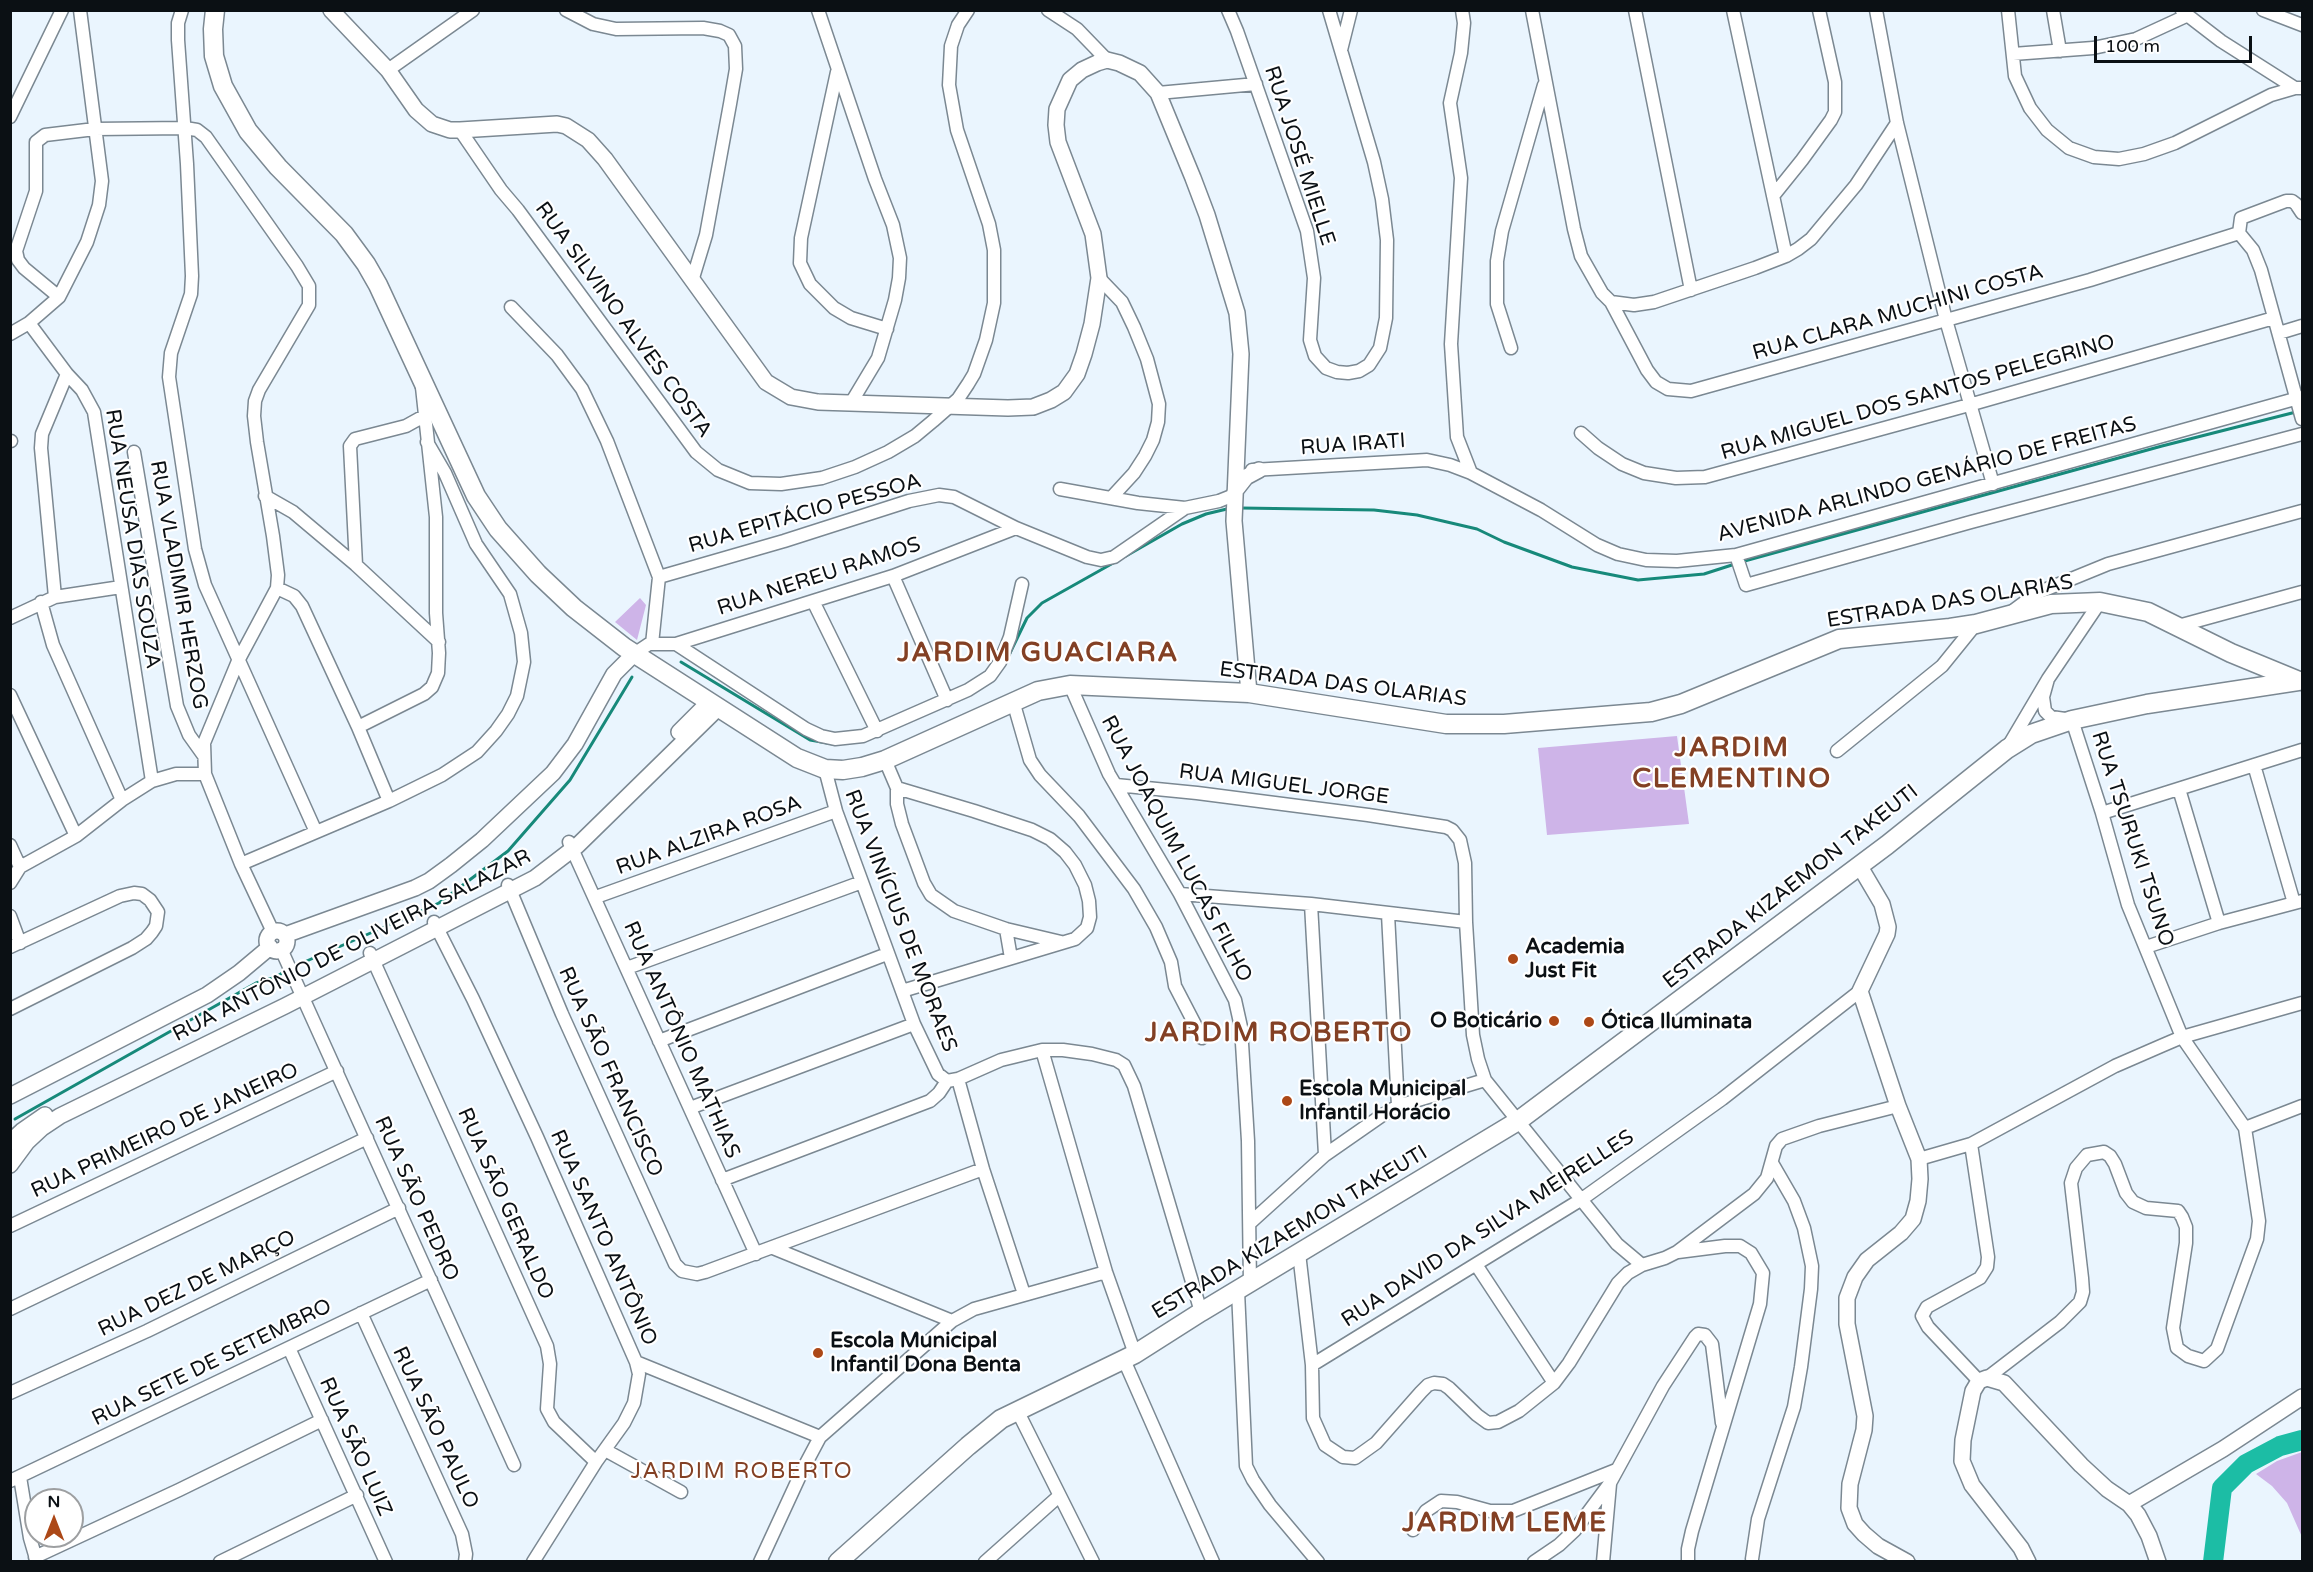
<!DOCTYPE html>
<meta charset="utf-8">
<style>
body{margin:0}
#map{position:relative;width:2313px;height:1572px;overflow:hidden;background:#eaf5fe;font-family:"Varela Round",sans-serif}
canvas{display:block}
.frame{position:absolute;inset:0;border:12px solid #0b1014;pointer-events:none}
.north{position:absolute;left:24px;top:1488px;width:60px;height:60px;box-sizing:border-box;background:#fff;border:2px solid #9d9fa1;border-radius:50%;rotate:0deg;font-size:16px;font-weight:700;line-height:24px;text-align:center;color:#0b1014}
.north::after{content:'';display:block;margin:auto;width:21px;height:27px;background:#ac4817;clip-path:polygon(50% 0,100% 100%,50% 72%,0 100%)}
.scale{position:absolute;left:2094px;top:36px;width:158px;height:27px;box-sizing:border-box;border:3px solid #0b1014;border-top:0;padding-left:8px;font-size:18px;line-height:21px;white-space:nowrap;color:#0b1014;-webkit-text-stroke:4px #fff;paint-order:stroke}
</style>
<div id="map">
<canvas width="2313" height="1572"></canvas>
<div class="frame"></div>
<div class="north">N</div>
<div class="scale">100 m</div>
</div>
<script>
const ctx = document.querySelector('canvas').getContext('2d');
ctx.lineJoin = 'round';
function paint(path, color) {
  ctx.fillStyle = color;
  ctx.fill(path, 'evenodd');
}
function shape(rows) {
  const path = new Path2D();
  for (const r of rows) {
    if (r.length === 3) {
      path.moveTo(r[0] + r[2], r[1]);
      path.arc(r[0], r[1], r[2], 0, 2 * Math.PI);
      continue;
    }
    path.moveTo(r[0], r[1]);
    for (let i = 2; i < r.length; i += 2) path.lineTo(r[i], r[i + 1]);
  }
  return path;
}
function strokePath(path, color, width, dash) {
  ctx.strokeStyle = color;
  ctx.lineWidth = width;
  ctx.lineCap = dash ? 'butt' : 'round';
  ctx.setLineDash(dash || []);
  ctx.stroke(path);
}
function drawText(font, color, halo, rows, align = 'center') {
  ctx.font = font + ' "Varela Round",sans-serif';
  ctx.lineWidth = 4.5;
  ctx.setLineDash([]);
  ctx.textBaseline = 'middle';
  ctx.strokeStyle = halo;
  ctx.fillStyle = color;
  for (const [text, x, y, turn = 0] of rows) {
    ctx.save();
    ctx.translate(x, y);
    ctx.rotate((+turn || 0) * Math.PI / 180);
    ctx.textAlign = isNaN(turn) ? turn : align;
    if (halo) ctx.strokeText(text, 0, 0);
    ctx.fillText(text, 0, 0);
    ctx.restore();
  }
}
const green = shape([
 [640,598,646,605,637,640,615,622],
 [1677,736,1689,824,1547,835,1538,748],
 [2302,1452,2302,1537,2287,1503,2272,1486,2256,1474,2277,1461]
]);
const stream = shape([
 [1241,508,1374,510,1417,515,1477,529,1504,542,1572,567,1638,580,1704,574,1735,564],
 [1126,556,1182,524,1206,514,1231,508],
 [1741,562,2162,446,2296,412],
 [1009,655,1027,618,1042,603,1115,562],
 [681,662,810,740,833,744],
 [293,967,439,903,508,851,570,780,632,677],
 [15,1119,256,983,276,977,287,970]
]);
const river = shape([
 [2213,1562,2222,1488,2246,1464,2280,1446,2302,1440]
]);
const minor = shape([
 [182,10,178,23,178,40,187,164,192,276,191,294,171,353,169,377,195,549,205,585,316,832],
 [566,10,593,24,616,29,703,28,720,31,729,35,735,46,736,69,730,104,706,235,692,281],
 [818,10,875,179,893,225,900,258,899,278,895,300,878,358,851,403],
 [1048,10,1077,29,1107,60],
 [1228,10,1237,31,1307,231,1314,278,1310,340,1315,356,1326,368,1337,372,1348,373,1359,371,1369,365,1380,348,1386,318,1387,240,1382,199,1374,162,1329,10],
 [1462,10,1464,23,1461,53,1450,103,1461,178,1451,344,1457,437,1471,473,1541,510,1597,545,1618,554,1646,560,1677,561,1736,555,2302,397],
 [1532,10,1574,229,1581,256,1602,293,1611,302,1634,305,1654,302,1755,268,1786,256,1798,249,1811,239,1856,185,1897,123],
 [1635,10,1691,290],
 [1733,10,1786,256],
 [1876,10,1897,123,1946,320,1993,484],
 [2008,10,2015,76,2030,108,2047,130,2069,148,2094,157,2119,159,2144,154,2175,143,2271,95,2295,88,2302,88],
 [2053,10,2060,51],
 [2263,10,2302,25],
 [2182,11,2221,41,2295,88],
 [1341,50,1351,10],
 [2013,54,2093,48,2136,39,2186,16],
 [388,70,473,10],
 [837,72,801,238,800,263,810,284,834,308,851,318,887,329],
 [1158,93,1256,84],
 [10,117,62,10],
 [460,130,501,190,518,210,696,452,718,470,750,483,781,484,822,478,855,467,888,452,915,436,933,421,958,399,968,384,974,374,986,340,994,303,994,250,989,224,957,130,949,85,951,46,958,25,968,10],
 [1773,196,1802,160,1831,120,1835,112,1835,82,1819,10],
 [2239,233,2253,250,2261,270,2302,419],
 [2239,233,2241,218,2286,201,2292,201,2296,204,2302,213],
 [1099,278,1122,302,1134,327,1147,359,1159,404,1158,422,1153,440,1145,456,1134,473,1111,498],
 [59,297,24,268,18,260,16,251,36,191,36,142,45,135,95,129,185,128,197,130,206,137,297,266,309,286,309,305,259,390,255,401,254,416,257,442,273,536,278,575,277,588,238,661,204,743,205,774,241,864,273,932],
 [1611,302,1647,370,1656,382,1668,389,1691,391,2090,280,2239,233],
 [511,307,557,355,582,389,607,441,659,577,652,644],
 [29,323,67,374,82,390,94,412,152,781],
 [2279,333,2302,326],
 [10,334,29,323,59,297,87,242,99,205,102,181,80,10],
 [1511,348,1497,304,1497,261,1502,231,1544,85],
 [1581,433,1598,448,1622,464,1644,473,1676,478,1705,477,1969,405,2274,318],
 [10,441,11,441],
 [134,452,177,706,189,735,204,756],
 [1252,470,1427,460,1450,465,1471,473],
 [1060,489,1138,503,1185,508,1219,501,1234,495],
 [265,496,293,512,356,565,439,642],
 [1736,555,1746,585,1971,522,2302,434],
 [356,565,350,446,355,439,406,426,424,416],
 [893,576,947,700],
 [659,577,784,541,909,501,939,495,954,497,1016,528,1087,557,1101,560,1114,557,1185,508],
 [277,588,294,596,302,606,358,727,389,801],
 [55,597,41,448,42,434,67,374],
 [813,601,877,731],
 [41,602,53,645,122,800],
 [2014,610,2037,593,2108,564,2302,511],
 [10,618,55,597,121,587],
 [2178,626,2302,592],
 [676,644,806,729,821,736,835,739,863,736,968,690,990,676,1000,662,1010,637,1022,584],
 [634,654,649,644,676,644,893,576,1016,528],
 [1070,685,1109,774,1180,894,1235,1000,1241,1027,1248,1141,1250,1284],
 [10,695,76,836],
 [1013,701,1030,760,1040,775,1079,816,1134,889,1156,927,1171,962,1175,986,1202,1038],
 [358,727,424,694,432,687,438,673,439,653,436,613,436,517,422,387],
 [2009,745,2048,679,2100,602],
 [1837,751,1942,666,1976,624],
 [885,760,897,788,897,804,902,824,924,883,931,895,954,911,1006,929,1061,942],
 [2254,765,2294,903],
 [825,769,836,811,914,1024,938,1074,947,1081],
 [1116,785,1197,793,1368,815,1446,827,1452,830,1460,840,1465,863,1466,922,1473,1035,1478,1059,1485,1080,1617,1244,1642,1265],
 [897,788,974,811,1032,830,1050,839,1065,852,1075,865,1085,885,1089,901,1090,917,1087,928,1075,939,902,991],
 [2179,789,2219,923],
 [2102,813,2302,750],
 [569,842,756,1254],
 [10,845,20,867],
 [241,864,389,801,442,775,477,752,496,731,508,714,517,696,524,662,521,633,510,594,476,544,445,473,427,442],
 [10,883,20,867,76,836,122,800,152,781,176,774,205,774],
 [508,885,562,1014,675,1264,682,1271,697,1274,705,1272,983,1169],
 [1180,894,1311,904,1466,922],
 [596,897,836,811],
 [1311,904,1325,1155],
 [1388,914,1398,1106],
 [10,916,20,943],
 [434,922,473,999,537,1137,636,1362,639,1374,634,1403,624,1423,596,1462,533,1562],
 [1006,929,1011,958],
 [10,947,120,896,134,893,142,894,150,900,158,912,156,926,152,932,146,939,132,948,10,1009],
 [2146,947,2219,923,2302,901],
 [281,949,514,1465],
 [370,953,547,1346,550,1364,547,1409,554,1422,596,1462],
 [627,968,862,882],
 [659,1041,887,954],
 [1042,1050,1106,1272,1135,1354],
 [958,1079,983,1169,1024,1294],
 [947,1081,958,1079,1001,1060,1042,1050,1063,1050,1092,1054,1116,1060,1124,1065,1134,1086,1201,1312],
 [690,1108,914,1024],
 [2245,1128,2302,1106],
 [1971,1144,1988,1257,1987,1267,1980,1278,1927,1307,1922,1316,1928,1327,1979,1381],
 [1919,1159,1971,1144,2115,1066,2161,1046,2182,1037,2302,1003],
 [722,1180,930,1101,939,1093,947,1081],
 [1250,1223,1325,1155,1381,1116,1398,1106,1485,1080],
 [10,1226,337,1071],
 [773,1248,952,1321],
 [1678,1252,1725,1246,1740,1246,1751,1253,1763,1273,1760,1304,1692,1531,1688,1549,1688,1562],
 [1299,1253,1312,1365,1313,1418,1325,1445,1343,1457,1355,1458,1376,1443,1421,1392,1428,1385,1434,1383,1443,1384,1449,1388,1477,1415,1488,1423,1498,1422,1519,1411,1554,1383,1569,1363,1618,1283,1628,1273,1642,1265,1665,1258,1677,1252,1754,1194,1767,1178,1776,1146,1782,1139,1819,1126,1898,1106],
 [1477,1266,1554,1383],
 [1238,1291,1246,1466,1253,1480,1270,1505,1318,1562],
 [10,1309,367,1138],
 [361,1313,462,1534,466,1554,465,1562],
 [289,1348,386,1562],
 [1124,1360,1213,1562],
 [636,1362,820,1437],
 [1312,1365,1582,1199,1722,1099,1860,991],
 [1987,1378,2060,1322,2080,1302,2083,1292,2082,1278,2071,1183,2076,1168,2087,1155,2104,1152,2110,1156,2115,1164,2126,1193,2133,1202,2146,1208,2178,1211,2182,1217,2186,1227,2186,1243,2173,1328,2177,1348,2188,1356,2204,1361,2217,1349,2257,1239,2259,1221,2245,1128,2182,1037,2128,905,2102,813,2072,720,2051,717,2045,711,2043,697,2048,679],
 [10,1393,147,1331,399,1208],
 [1017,1410,1093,1562],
 [605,1450,681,1492],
 [20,1477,30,1538,37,1562],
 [10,1481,431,1280],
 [1413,1530,1426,1511,1441,1501,1457,1502,1490,1511,1513,1511,1616,1470],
 [35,1557,179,1490,322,1420],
 [1752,1559,1758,1519,1794,1407,1801,1367,1811,1289,1812,1266,1804,1228,1794,1201,1772,1163],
 [220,1562,357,1495],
 [760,1562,803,1469,820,1437,952,1321,974,1309,1106,1272],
 [985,1562,1059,1496],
 [1534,1562,1559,1545,1575,1530,1610,1483,1663,1386,1695,1337,1698,1334,1705,1335,1712,1344,1722,1423],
 [1603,1562,1610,1484]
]);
const tertiary = shape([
 [331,10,388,70,416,110,432,124,450,130,460,130,557,124,566,126,588,140,605,159,766,382,791,397,818,402,1008,408,1033,407,1051,400,1064,392,1077,374,1084,354,1092,324,1099,278,1093,234,1058,142,1056,125,1057,109,1070,80,1082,70,1097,63,1107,60,1119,63,1140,73,1158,93,1193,178,1207,215,1237,313,1241,354,1234,521,1249,693],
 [1235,491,1246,477,1259,470],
 [679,732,709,702],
 [1859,865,1882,904,1888,927,1887,934,1860,991,1898,1106,1919,1159,1920,1179,1918,1201,1913,1219,1901,1233,1867,1260,1855,1277,1847,1298,1847,1324,1865,1416,1864,1430,1850,1484,1849,1508,1855,1524,1864,1534,1878,1546,1907,1562],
 [277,941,10],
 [285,935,415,888,429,881,451,865,482,840,553,773,575,744,614,674,634,654],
 [10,1096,207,995,239,973,270,947],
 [10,1142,22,1131,45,1115],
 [10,1165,27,1142,42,1128,60,1116,285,1006,535,878,578,845,718,708],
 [2129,1504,2223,1449,2302,1397],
 [2028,1562,2021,1548,1972,1485,1962,1461,1963,1440,1973,1391,1979,1381,1987,1378,2004,1383,2081,1465,2107,1489,2129,1504,2138,1515,2149,1536,2158,1562]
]);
const secondary = shape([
 [215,10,213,29,214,56,223,86,248,131,278,167,344,234,366,264,378,285,476,496,498,529,538,574,574,608,624,647,797,758,825,769,843,770,862,767,885,760,1038,691,1070,685,1249,693,1446,724,1504,724,1651,712,1681,704,1839,639,1950,628,1976,624,2051,604,2100,602,2148,612,2231,653,2299,681],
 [838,1562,968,1446,1001,1419,1135,1354,1201,1312,1518,1121,1887,845,2007,749,2031,734,2072,720,2147,704,2298,681]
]);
const markers = [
 [1513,959,6,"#ac4817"],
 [1554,1021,6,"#ac4817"],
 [1589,1022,6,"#ac4817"],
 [1287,1101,6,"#ac4817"],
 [818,1353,6,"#ac4817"]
];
const streetNames = [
 ["RUA JOSÉ MIELLE",1299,156,72],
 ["RUA CLARA MUCHINI COSTA",1898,313,-16],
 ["RUA SILVINO ALVES COSTA",623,320,54],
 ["RUA MIGUEL DOS SANTOS PELEGRINO",1918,398,-16],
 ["RUA IRATI",1353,445,-4],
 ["AVENIDA ARLINDO GENÁRIO DE FREITAS",1927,480,-15],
 ["RUA EPITÁCIO PESSOA",805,514,-16],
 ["RUA NEUSA DIAS SOUZA",132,539,81],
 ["RUA NEREU RAMOS",819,577,-18],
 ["RUA VLADIMIR HERZOG",178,585,80],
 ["ESTRADA DAS OLARIAS",1950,602,-9],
 ["ESTRADA DAS OLARIAS",1343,685,7],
 ["RUA MIGUEL JORGE",1284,785,7],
 ["RUA ALZIRA ROSA",709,836,-20],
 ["RUA TSURUKI TSUNO",2132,839,72],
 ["RUA JOAQUIM LUCAS FILHO",1176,849,62],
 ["ESTRADA KIZAEMON TAKEUTI",1791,887,-38],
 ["RUA VINÍCIUS DE MORAES",900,921,69],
 ["RUA ANTÔNIO DE OLIVEIRA SALAZAR",352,946,-27],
 ["RUA ANTÔNIO MATHIAS",681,1040,66],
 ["RUA SÃO FRANCISCO",610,1072,66],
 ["RUA PRIMEIRO DE JANEIRO",165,1131,-25],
 ["RUA SÃO PEDRO",416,1199,66],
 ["RUA SÃO GERALDO",505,1204,66],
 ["RUA DAVID DA SILVA MEIRELLES",1488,1229,-33],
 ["ESTRADA KIZAEMON TAKEUTI",1290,1233,-31],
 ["RUA SANTO ANTÔNIO",603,1238,66],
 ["RUA DEZ DE MARÇO",197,1284,-26],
 ["RUA SETE DE SETEMBRO",212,1363,-26],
 ["RUA SÃO PAULO",435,1428,65],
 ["RUA SÃO LUIZ",355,1447,66]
];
const poiNames = [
 ["Academia",1525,947],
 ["Just Fit",1525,971],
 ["O Boticário",1542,1021,"right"],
 ["Ótica Iluminata",1601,1022],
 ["Escola Municipal",1299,1089],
 ["Infantil Horácio",1299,1113],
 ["Escola Municipal",830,1341],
 ["Infantil Dona Benta",830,1365]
];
const neighbourhoodNames = [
 ["JARDIM ROBERTO",742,1472]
];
const districtNames = [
 ["JARDIM GUACIARA",1038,654],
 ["JARDIM",1732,749],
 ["CLEMENTINO",1732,780],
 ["JARDIM ROBERTO",1279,1034],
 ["JARDIM LEME",1505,1524]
];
paint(green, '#ceb4e8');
strokePath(stream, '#17897a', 3);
strokePath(river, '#1cbda5', 20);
strokePath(minor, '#7b8892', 15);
strokePath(tertiary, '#7b8892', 18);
strokePath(secondary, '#7b8892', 21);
strokePath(minor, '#fff', 12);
strokePath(tertiary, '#fff', 15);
strokePath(secondary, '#fff', 18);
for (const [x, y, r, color] of markers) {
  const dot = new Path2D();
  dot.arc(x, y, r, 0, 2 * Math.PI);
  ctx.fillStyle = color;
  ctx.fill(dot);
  strokePath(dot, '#fff', 2);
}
drawText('21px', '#0b1014', '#fff', streetNames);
drawText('bold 21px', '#0b1014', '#fff', poiNames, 'left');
ctx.letterSpacing = '1.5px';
drawText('22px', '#834024', '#fff', neighbourhoodNames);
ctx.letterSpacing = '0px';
ctx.letterSpacing = '1.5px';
drawText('bold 27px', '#834024', '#fff', districtNames);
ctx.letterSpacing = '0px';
</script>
